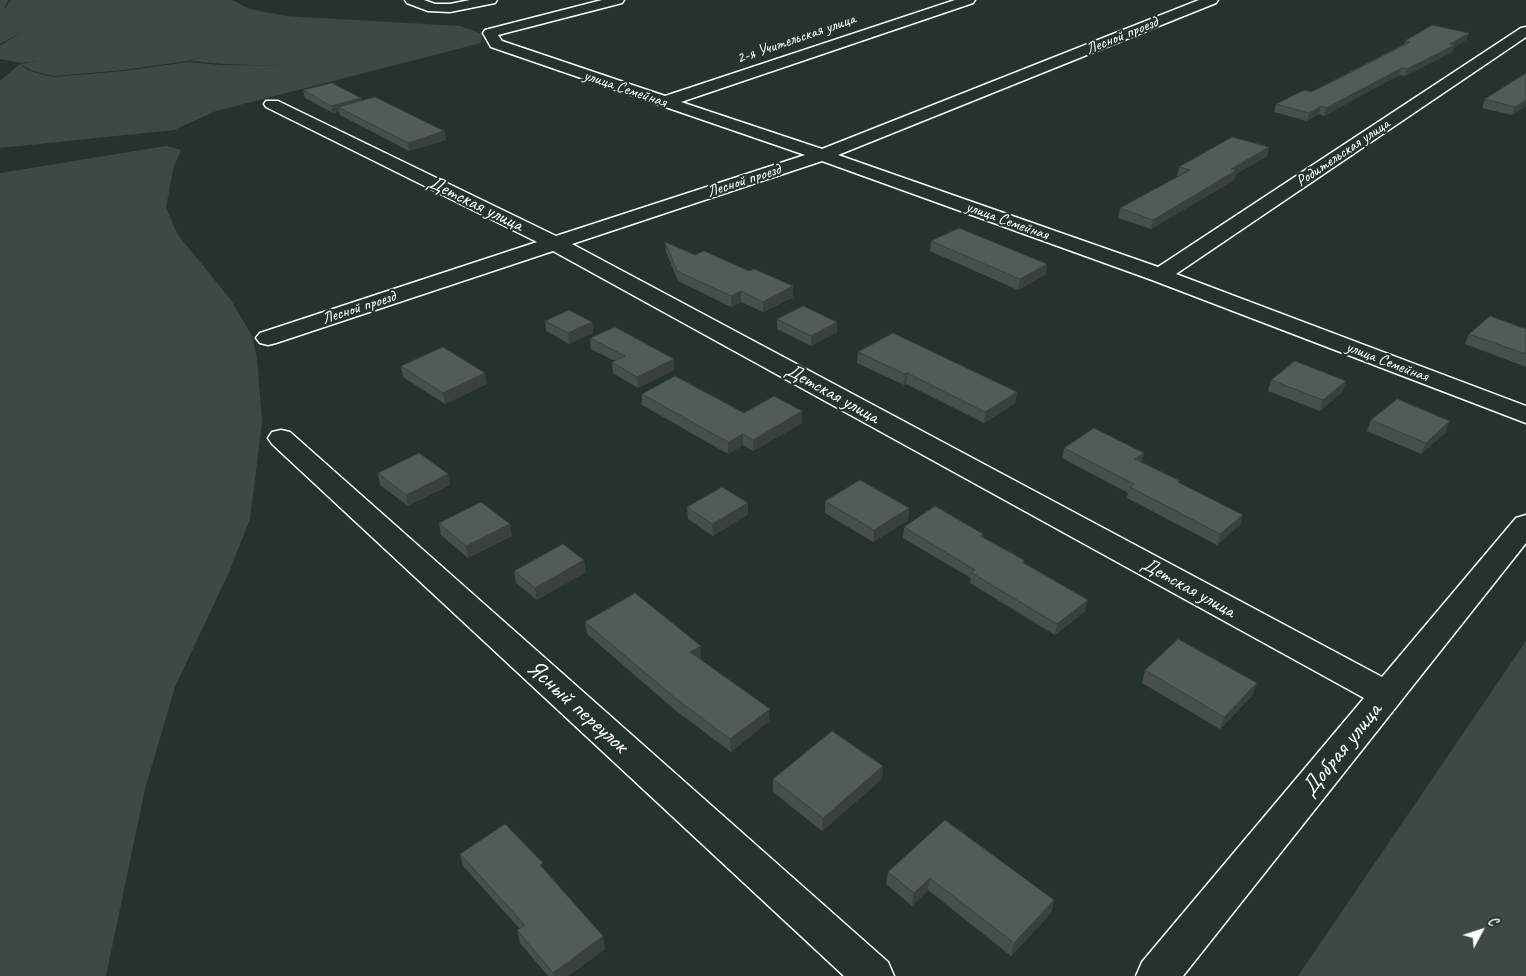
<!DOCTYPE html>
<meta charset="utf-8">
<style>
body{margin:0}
#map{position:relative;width:1526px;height:976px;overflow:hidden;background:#26332d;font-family:Caveat,sans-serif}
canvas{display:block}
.north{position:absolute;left:1456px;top:906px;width:50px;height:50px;-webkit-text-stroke:4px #26332d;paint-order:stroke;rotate:50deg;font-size:14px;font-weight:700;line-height:20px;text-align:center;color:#fff}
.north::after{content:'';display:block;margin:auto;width:18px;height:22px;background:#fff;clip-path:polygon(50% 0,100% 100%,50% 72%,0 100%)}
</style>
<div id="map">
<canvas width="1526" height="976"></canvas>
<div class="north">С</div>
</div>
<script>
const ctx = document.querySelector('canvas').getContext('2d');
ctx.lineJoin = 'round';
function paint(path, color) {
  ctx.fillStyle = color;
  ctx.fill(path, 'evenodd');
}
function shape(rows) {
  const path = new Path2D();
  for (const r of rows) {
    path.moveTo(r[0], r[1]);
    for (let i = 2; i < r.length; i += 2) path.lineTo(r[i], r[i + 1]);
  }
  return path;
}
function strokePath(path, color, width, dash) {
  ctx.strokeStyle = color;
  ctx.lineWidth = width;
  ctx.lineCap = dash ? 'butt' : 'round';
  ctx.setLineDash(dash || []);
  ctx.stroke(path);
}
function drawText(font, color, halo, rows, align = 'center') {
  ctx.font = font + ' Caveat,sans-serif';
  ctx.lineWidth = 4.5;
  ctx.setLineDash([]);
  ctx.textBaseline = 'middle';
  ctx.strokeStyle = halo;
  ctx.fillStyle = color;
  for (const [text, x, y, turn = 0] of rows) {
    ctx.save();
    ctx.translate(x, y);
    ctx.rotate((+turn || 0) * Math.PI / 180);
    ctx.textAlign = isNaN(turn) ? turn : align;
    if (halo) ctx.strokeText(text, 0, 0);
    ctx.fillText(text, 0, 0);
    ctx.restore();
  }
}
const green = shape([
 [0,0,9,0,4,8,5,9,11,0,232,0,250,9,285,16,460,26,482,34,481,43,216,111,174,130,0,148,0,81,20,64,29,71,52,77,124,71,188,62,221,65,285,66,223,64,190,61,203,56,187,61,124,70,53,76,32,71,21,64,37,61,21,63,0,59,0,46,22,32,0,44],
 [166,146,181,150,173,169,166,208,178,235,231,300,252,336,257,358,262,422,250,519,229,572,175,687,145,789,106,976,0,976,0,173],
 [1526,641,1526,976,1298,976]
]);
const minor = shape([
 [405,0,424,0,435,4,450,4,470,0,497,0,495,3,450,12,428,11,407,3,405,0],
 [602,0,624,0,622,3,498,35,502,41,665,96,955,0,975,0,973,3,681,102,822,149,1199,0,1218,0,1216,3,838,155,1158,267,1521,28,1526,27,1526,37,1176,274,1526,406,1526,423,1152,280,822,161,572,244,1382,677,1516,518,1526,515,1526,543,1183,976,1136,976,1142,962,1364,698,553,251,276,343,268,345,260,343,256,338,260,333,537,242,266,107,264,104,266,101,278,101,556,236,805,155,491,47,483,33,485,30,602,0],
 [281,430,290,432,888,962,894,976,844,976,272,444,268,438,272,432,281,430]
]);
const wall = shape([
 [1469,33,1466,40,1454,47,1452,52,1405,76,1399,75,1324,116,1319,114,1307,121,1274,112,1276,104,1311,92,1404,44,1405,41],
 [1526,73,1526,106,1512,115,1482,108,1485,99],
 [303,90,361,101,444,131,446,140,409,151,340,115,339,111,333,113,305,98],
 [1269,147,1267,156,1236,174,1234,180,1151,229,1118,218,1120,208,1178,177,1177,176,1179,167],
 [931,241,1047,264,1046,274,1018,290,930,251],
 [665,242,695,255,793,297,763,312,741,302,731,307,678,281,666,252],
 [777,319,837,322,837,332,811,346,777,329],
 [545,321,592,322,593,333,569,344,546,331],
 [1526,329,1526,367,1465,344,1469,334],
 [590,338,674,370,638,388,613,373,612,362,615,361,591,349],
 [858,352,1017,392,1015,403,984,423,906,384,904,385,857,363],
 [401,366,485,373,487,384,445,404,403,377],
 [1271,380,1346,381,1342,392,1320,411,1268,391],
 [642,394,744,413,802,411,802,423,753,451,743,445,728,454,642,405],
 [1371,420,1446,432,1421,454,1367,431],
 [1064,448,1142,463,1179,483,1240,525,1217,545,1127,498,1128,493,1062,458],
 [378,473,450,485,408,506,380,485],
 [825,501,909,508,908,520,873,542,825,513],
 [748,503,748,514,713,536,688,519,687,507],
 [439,523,512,536,468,558,441,535],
 [904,527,983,534,983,537,1024,560,1024,563,1085,611,1055,635,970,583,971,578,903,538],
 [514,571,586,572,537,600,516,583],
 [585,622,701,646,701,658,700,659,769,721,731,752,675,710,587,634],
 [1145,670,1252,696,1220,729,1142,683],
 [773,779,882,779,822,831,773,792],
 [945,820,1054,900,1051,913,1011,956,928,890,912,906,886,884,888,872],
 [460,854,544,870,605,949,568,976,548,976,520,943,517,930,520,929,463,866]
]);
const shadedWall = shape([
 [1469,33,1466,40,1454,47,1452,52,1405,76,1407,69],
 [1402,68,1399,75,1324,116,1326,108],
 [361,98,362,105,338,107,339,111,333,113,331,106],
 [1526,100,1526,106,1512,115,1515,107],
 [1321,106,1319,114,1307,121,1309,113],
 [444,131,446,140,409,151,408,143],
 [1269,147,1267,156,1236,174,1234,180,1151,229,1153,220,1231,169],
 [1047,264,1046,274,1018,290,1020,279],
 [793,286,793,297,763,312,763,302],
 [741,291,741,302,731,307,731,296],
 [592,322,593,333,569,344,568,333],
 [837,322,837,332,811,346,811,336],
 [674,359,674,370,638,388,637,377],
 [485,373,487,384,445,404,443,393],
 [907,373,906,384,904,385,905,374],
 [1346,381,1342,392,1320,411,1323,400],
 [1017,392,1015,403,984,423,985,412],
 [802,411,802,423,753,451,753,440],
 [1450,421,1446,432,1421,454,1426,443],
 [743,434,743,445,728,454,728,442],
 [1144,453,1142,463,1135,459],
 [448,474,450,485,408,506,406,495],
 [748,503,748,514,713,536,712,524],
 [909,508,908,520,873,542,874,530],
 [1243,515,1240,525,1217,545,1220,534],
 [510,524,512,536,468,558,466,546],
 [584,560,586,572,537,600,535,588],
 [1088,600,1085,611,1055,635,1057,624],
 [701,646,701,658,691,665,690,652],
 [1257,683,1252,696,1220,729,1224,717],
 [770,709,769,721,731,752,730,739],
 [883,766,882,779,822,831,823,818],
 [930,878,928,890,912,906,914,893],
 [1054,900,1051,913,1011,956,1014,943],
 [603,936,605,949,568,976,554,976,553,973]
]);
const building = shape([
 [1432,25,1469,33,1450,44,1455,45,1407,69,1402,68,1326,108,1321,106,1309,113,1276,104,1304,90,1311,92,1338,79,1410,42,1405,41,1432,25],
 [1526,73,1526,100,1515,107,1485,99,1526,73],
 [332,83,361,98,331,106,303,90,332,83],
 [375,97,444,131,408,143,338,107,375,97],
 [1232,137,1269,147,1231,169,1237,170,1153,220,1120,208,1190,170,1179,167,1232,137],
 [959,228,1047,264,1020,279,931,241,959,228],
 [665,242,695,255,704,251,749,271,754,269,793,286,763,302,741,291,731,296,677,271,665,242],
 [803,306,837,322,811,336,777,319,803,306],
 [569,310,592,322,568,333,545,321,569,310],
 [1490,316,1526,329,1526,354,1469,334,1490,316],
 [615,327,674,359,637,377,612,362,625,356,590,338,615,327],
 [893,333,1017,392,985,412,907,373,905,374,858,352,893,333],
 [443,347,485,373,443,393,401,366,443,347],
 [1295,361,1346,381,1323,400,1271,380,1295,361],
 [675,376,744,413,774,396,802,411,753,440,743,434,728,442,642,394,675,376],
 [1397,399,1450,421,1426,443,1371,420,1397,399],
 [1094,428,1144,453,1135,459,1180,481,1178,482,1243,515,1220,534,1130,487,1134,484,1064,448,1094,428],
 [419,453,448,474,406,495,378,473,419,453],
 [860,480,909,508,874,530,825,501,860,480],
 [722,487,748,503,712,524,687,507,722,487],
 [481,502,510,524,466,546,439,523,481,502],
 [935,506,983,534,980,536,1024,560,1022,562,1088,600,1057,624,972,573,975,570,904,527,935,506],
 [563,544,584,560,535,588,514,571,563,544],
 [635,593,701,646,690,652,770,709,730,739,674,697,585,622,635,593],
 [1178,639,1257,683,1224,717,1145,670,1178,639],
 [832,731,883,766,823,818,773,779,832,731],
 [945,820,1054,900,1014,943,930,878,914,893,888,872,945,820],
 [505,824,543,863,540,865,603,936,553,973,517,930,525,925,460,854,505,824]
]);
const farStreetnames = [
 ["Лесной проезд",1122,36,-22],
 ["2-я Учительская улица",796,39,-19],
 ["улица Семейная",625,89,19],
 ["Родительская улица",1343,153,-34],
 ["Лесной проезд",744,181,-18],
 ["улица Семейная",1007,221,20],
 ["Лесной проезд",359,308,-18],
 ["улица Семейная",1387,362,21]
];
const streetNames = [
 ["Детская улица",475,204,26],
 ["Детская улица",832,394,29],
 ["Детская улица",1188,588,29]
];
const nearStreetnames = [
 ["Ясный переулок",577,707,42],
 ["Добрая улица",1342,750,-51]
];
paint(green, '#3e4944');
strokePath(minor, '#fff', 3);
paint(minor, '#26332d');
paint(wall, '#464f4b');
paint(shadedWall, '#39403d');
paint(building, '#515c57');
strokePath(building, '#39403d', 1);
drawText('16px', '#fff', '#26332d', farStreetnames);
drawText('20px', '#fff', '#26332d', streetNames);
drawText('24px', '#fff', '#26332d', nearStreetnames);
</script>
